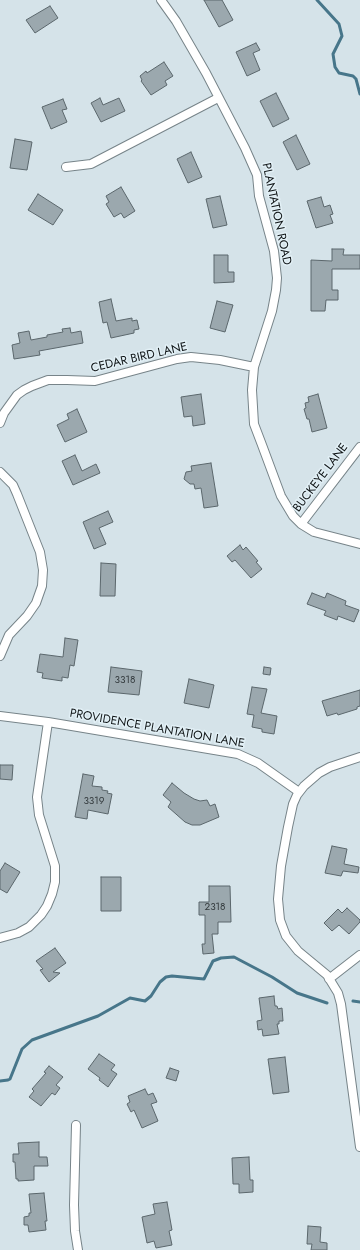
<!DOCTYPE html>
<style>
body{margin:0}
canvas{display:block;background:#d5e3e9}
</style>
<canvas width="360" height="1250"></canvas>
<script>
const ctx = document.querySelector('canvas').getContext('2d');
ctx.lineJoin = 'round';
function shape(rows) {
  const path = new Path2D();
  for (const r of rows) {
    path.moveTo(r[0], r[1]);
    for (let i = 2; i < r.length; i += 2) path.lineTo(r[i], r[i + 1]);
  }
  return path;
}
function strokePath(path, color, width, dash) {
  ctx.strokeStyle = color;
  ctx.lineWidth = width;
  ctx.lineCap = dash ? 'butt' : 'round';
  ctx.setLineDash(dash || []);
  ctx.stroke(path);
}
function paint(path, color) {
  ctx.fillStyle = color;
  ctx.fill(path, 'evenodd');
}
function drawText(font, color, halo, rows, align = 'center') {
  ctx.font = font + ' Jost,sans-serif';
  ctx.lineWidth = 3;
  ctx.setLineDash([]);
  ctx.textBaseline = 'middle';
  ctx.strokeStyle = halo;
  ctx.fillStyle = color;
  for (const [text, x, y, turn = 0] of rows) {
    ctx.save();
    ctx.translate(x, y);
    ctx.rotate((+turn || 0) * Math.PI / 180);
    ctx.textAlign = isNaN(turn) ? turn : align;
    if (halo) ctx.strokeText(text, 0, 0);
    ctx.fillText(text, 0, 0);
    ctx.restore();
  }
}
const stream = shape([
 [317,0,339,24,342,36,333,54,335,67,339,73,353,76,356,79,360,94],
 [353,1001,360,1002],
 [0,1081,8,1080,10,1079,22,1049,32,1040,98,1016,130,998,145,1001,151,996,160,982,166,977,172,976,204,979,213,961,221,958,234,957,272,977,297,993,327,1003]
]);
const building = shape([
 [204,0,222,0,233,20,219,27,204,0],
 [50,6,58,18,35,33,26,20,50,6],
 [256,43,260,50,253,53,260,70,247,76,236,52,256,43],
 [164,62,173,76,165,81,167,85,151,95,141,81,142,80,140,76,146,71,147,73,164,62],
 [276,93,289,119,273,127,260,101,276,93],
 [100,98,103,105,119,98,125,111,101,122,91,103,100,98],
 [63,99,67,109,62,110,67,122,51,129,42,107,63,99],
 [296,135,310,164,297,170,283,142,296,135],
 [15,139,32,142,27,170,10,168,15,139],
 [191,152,202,177,188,183,177,159,191,152],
 [121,187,135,211,124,218,121,213,114,217,106,204,109,202,106,196,121,187],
 [38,194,63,210,53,225,28,210,38,194],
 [220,196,227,225,213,228,206,199,220,196],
 [321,197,324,207,330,205,333,214,330,215,333,223,316,228,307,201,321,197],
 [332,249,344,249,343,255,360,255,360,269,332,269,332,290,338,290,338,300,326,300,325,311,311,311,311,260,332,261,332,249],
 [214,255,228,255,228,272,234,272,234,282,214,283,214,255],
 [111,299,116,321,132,318,132,321,137,320,139,329,134,330,134,333,111,338,107,322,103,323,99,302,111,299],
 [217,301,233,305,225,332,210,328,217,301],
 [70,328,71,333,81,331,83,343,39,351,40,355,14,359,12,345,20,343,18,333,29,331,31,340,47,337,47,335,63,332,62,329,70,328],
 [201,394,205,424,193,426,192,416,184,417,181,397,201,394],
 [318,394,327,428,312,432,309,419,307,419,304,409,306,408,305,403,309,402,308,397,318,394],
 [77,409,87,432,65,442,57,425,69,419,67,414,77,409],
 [75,455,82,471,96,464,100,473,73,485,62,461,75,455],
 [211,463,218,506,204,508,201,488,195,489,194,484,190,484,184,479,186,472,192,471,191,466,211,463],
 [108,511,113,522,99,528,106,544,94,549,83,522,108,511],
 [240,545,243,550,246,547,258,561,256,562,262,569,251,578,235,560,232,562,227,556,240,545],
 [101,563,116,564,115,596,100,596,101,563],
 [312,593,325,598,327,593,346,601,345,605,359,610,354,622,338,616,337,620,324,615,326,611,307,604,312,593],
 [65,638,78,640,74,666,70,665,68,678,62,677,62,681,42,678,43,673,37,672,40,654,63,657,65,638],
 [111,667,142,671,139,695,108,692,111,667],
 [264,667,271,668,270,675,263,674,264,667],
 [189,679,214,685,209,708,184,703,189,679],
 [252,687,267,689,261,713,277,716,274,734,262,732,262,729,252,727,254,715,247,714,252,687],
 [360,690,360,706,357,707,357,709,338,715,337,713,327,716,322,701,360,690],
 [0,765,13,765,12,780,0,779,0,765],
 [83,774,94,776,92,786,102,787,102,790,108,791,107,793,112,794,108,814,88,810,87,819,75,817,83,774],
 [172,783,184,793,194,799,200,801,207,800,210,806,215,804,219,817,200,825,192,825,185,822,168,807,171,802,163,795,172,783],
 [332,846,347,849,344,864,359,867,358,873,343,871,341,876,325,873,332,846],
 [5,863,20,872,7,893,0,889,0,871,5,863],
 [101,877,121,877,121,911,101,911,101,877],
 [209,886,230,886,231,922,218,922,218,934,212,934,214,953,203,954,202,944,205,944,205,915,199,915,199,902,209,902,209,886],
 [347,908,360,920,360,922,349,934,339,925,332,931,324,923,338,909,342,913,347,908],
 [55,948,66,963,53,972,60,973,49,982,40,970,43,969,36,961,55,948],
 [274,996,275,1006,277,1006,278,1009,282,1008,283,1021,279,1021,279,1024,277,1024,279,1034,263,1036,262,1029,258,1030,257,1021,262,1020,259,998,274,996],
 [99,1054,115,1065,111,1070,117,1074,108,1087,99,1080,100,1078,88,1069,99,1054],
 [285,1057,289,1092,273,1094,268,1059,285,1057],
 [49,1066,63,1077,56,1085,60,1088,55,1095,52,1093,41,1106,29,1097,34,1091,32,1089,46,1073,44,1072,49,1066],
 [170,1068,179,1071,176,1081,166,1078,170,1068],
 [145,1089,148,1095,153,1093,157,1102,151,1104,158,1121,142,1128,134,1110,131,1112,127,1104,130,1102,128,1096,145,1089],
 [39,1142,39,1157,47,1157,48,1166,34,1166,34,1180,18,1181,18,1179,16,1179,15,1162,13,1162,13,1154,19,1154,18,1143,39,1142],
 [249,1157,250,1180,253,1180,253,1192,239,1193,239,1184,233,1184,232,1158,249,1157],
 [44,1193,47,1221,45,1221,46,1230,29,1232,28,1225,24,1225,24,1217,29,1216,29,1213,31,1213,29,1194,44,1193],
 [167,1202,172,1230,169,1231,172,1245,156,1248,154,1241,147,1243,142,1217,155,1214,153,1204,167,1202],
 [308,1226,321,1227,320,1242,327,1243,327,1250,311,1250,312,1244,307,1244,308,1226]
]);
const minor = shape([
 [161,0,176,21,206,73,245,148,257,175,259,196,274,251,277,278,276,290,272,311,254,367,252,390,254,424,262,445,281,496,293,516,301,524,314,532,360,544],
 [66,167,91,164,218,98],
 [0,423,4,413,17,395,24,390,32,386,48,380,67,380,95,381,177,359,191,357,220,360,254,367],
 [0,472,13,485,17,494,40,552,43,570,42,586,36,603,27,616,9,635,0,656],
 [301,524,360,447],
 [0,716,48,722,238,754,258,763,299,792],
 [360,757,330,767,319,773,304,786,297,795,293,804,288,827,281,866,278,899,280,920,286,936,298,951,327,975,338,993,341,1004,360,1147],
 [0,938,18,933,29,927,41,915,47,906,52,894,55,882,55,866,39,815,37,797,48,722],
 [329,979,360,955],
 [76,1125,74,1205,75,1231,78,1250]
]);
const numberNames = [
 ["3318",125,681],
 ["3319",94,802],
 ["2318",215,908]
];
const streetNames = [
 ["PLANTATION ROAD",276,214,78],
 ["CEDAR BIRD LANE",139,358,-13],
 ["BUCKEYE LANE",321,478,-53],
 ["PROVIDENCE PLANTATION LANE",157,729,10]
];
strokePath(stream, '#47768a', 3);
paint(building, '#9ba8ae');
strokePath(building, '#5b676c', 1);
strokePath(minor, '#778489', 10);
strokePath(minor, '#fff', 8);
drawText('10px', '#333a3d', null, numberNames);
drawText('12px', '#101517', '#e2f0f6', streetNames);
</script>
